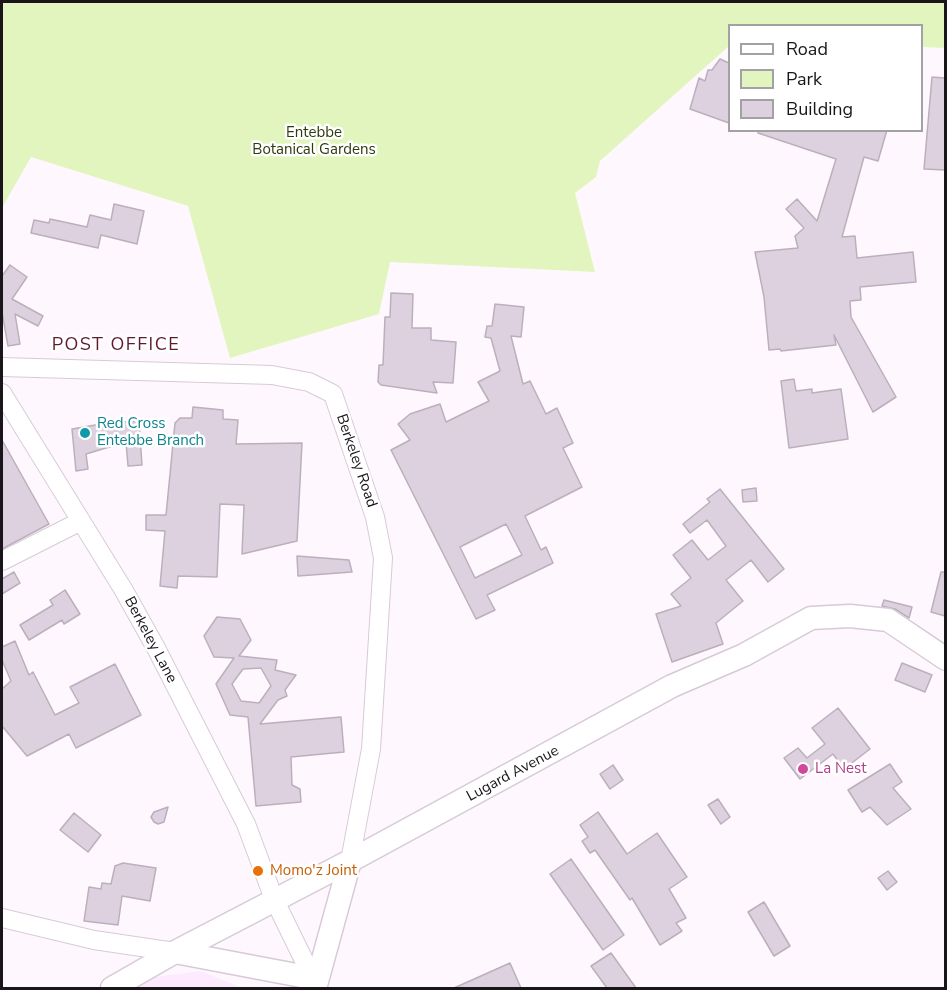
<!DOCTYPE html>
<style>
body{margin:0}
#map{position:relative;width:947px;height:990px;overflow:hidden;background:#fef8fe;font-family:"Nunito Sans",sans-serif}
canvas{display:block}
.frame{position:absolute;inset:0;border:3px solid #1a151a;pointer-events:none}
.legend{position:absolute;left:728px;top:24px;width:195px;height:108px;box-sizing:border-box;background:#fff;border:2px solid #a3a1a3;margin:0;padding:8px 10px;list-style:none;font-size:18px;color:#1a151a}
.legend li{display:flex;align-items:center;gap:12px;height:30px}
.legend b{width:30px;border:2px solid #a3a1a3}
</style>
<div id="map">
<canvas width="947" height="990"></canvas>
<div class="frame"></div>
<ul class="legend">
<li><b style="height:8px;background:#fff"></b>Road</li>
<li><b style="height:16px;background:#e3f5bf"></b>Park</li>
<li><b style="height:16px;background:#ded1df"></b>Building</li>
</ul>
</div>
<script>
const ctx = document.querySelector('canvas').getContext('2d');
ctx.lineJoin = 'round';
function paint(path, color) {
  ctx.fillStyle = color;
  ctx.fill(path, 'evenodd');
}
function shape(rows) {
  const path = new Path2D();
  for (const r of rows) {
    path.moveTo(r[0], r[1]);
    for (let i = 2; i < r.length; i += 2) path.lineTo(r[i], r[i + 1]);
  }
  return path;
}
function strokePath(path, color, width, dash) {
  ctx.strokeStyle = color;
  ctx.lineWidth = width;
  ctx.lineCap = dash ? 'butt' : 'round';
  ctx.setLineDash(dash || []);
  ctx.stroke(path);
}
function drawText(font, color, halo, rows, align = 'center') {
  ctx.font = font + ' "Nunito Sans",sans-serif';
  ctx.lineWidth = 5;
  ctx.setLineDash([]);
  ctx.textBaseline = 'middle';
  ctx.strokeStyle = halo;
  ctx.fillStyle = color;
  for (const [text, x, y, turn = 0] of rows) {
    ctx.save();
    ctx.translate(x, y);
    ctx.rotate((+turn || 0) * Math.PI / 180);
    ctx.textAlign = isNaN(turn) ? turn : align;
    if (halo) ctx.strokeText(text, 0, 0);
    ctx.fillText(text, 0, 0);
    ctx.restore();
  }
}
const built = shape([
 [201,971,242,988,138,988,155,977]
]);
const green = shape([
 [2,2,945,2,945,48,922,47,922,26,730,26,729,46,600,161,596,177,575,193,595,272,390,262,379,314,230,358,188,206,31,157,2,208]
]);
const building = shape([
 [720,59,729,63,729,123,690,109,699,78,705,81,708,70,712,70,720,59],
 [932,77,945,78,945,170,924,169,932,77],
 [758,130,887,130,878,161,864,157,842,237,855,236,857,258,913,252,916,282,860,287,861,300,850,301,851,317,896,397,873,412,834,335,836,345,781,351,780,349,769,350,764,297,755,252,798,248,795,236,804,228,786,209,797,199,817,221,836,159,758,133,758,130],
 [114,204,144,211,137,244,101,235,98,248,31,233,34,220,49,223,50,219,87,227,90,215,111,220,114,204],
 [10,265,27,277,12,299,43,316,38,326,15,314,20,344,8,346,2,312,2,276,10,265],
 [391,293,413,294,412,328,431,328,431,340,456,342,453,383,433,382,437,393,381,385,378,382,379,365,383,365,385,317,390,317,391,293],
 [495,304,524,307,521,337,511,336,523,384,530,381,546,414,557,408,573,443,563,448,582,487,525,516,541,550,546,547,553,563,487,595,495,610,476,619,391,450,410,440,398,424,410,414,440,404,446,422,489,401,478,382,500,371,491,338,485,337,487,326,492,326,495,304],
 [506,524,522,555,475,578,460,547,506,524],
 [794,379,796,391,812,389,812,393,841,389,848,439,789,448,781,381,794,379],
 [193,407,223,410,223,419,238,420,236,444,302,443,297,541,242,554,244,505,220,504,217,577,178,576,177,588,160,586,165,531,146,530,146,515,166,515,175,423,180,418,192,418,193,407],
 [139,421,142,465,128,466,126,442,86,454,88,469,76,471,72,429,107,423,139,421],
 [2,440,49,524,2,549,2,440],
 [756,488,757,501,743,502,742,490,756,488],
 [720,489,784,569,768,582,751,560,726,580,743,601,716,623,723,644,672,662,656,614,681,606,671,594,691,578,673,555,692,540,708,560,726,546,707,520,690,533,683,524,710,502,707,499,720,489],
 [297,556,349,560,352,572,298,576,297,556],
 [14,572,20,583,2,594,2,579,14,572],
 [941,572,945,572,945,616,931,612,941,572],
 [65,590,80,614,64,624,62,620,29,640,20,625,53,605,50,600,65,590],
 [884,600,912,607,909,618,895,609,882,606,884,600],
 [217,617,240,619,251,640,239,656,277,660,275,670,296,675,285,690,287,696,278,700,260,724,341,717,344,752,291,757,292,785,300,789,301,802,256,806,248,717,230,715,216,684,234,658,214,657,204,636,217,617],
 [261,668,271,686,259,703,241,701,232,684,243,669,261,668],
 [15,641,29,675,33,672,55,715,79,703,70,687,115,664,141,715,76,748,69,734,27,756,2,726,2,689,11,681,2,660,2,647,15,641],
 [902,663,932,675,925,692,895,680,902,663],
 [838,708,870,749,844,769,833,754,800,779,784,758,798,748,807,758,825,744,812,728,838,708],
 [890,764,902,782,893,788,911,809,887,825,870,807,862,812,848,790,890,764],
 [613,765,623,780,610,789,600,774,613,765],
 [718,799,730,817,721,824,708,805,718,799],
 [168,807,164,822,158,824,154,822,151,817,154,812,168,807],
 [598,812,627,854,657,833,687,877,669,889,686,918,676,923,682,931,660,945,632,898,630,900,595,850,590,853,582,841,588,837,580,825,598,812],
 [74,813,101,835,88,852,60,830,74,813],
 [571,859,624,935,603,950,550,874,571,859],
 [123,863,156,868,150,901,122,896,118,925,84,921,89,887,101,889,102,883,111,884,115,866,123,863],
 [888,871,897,882,887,890,878,878,888,871],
 [764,902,790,946,774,956,748,912,764,902],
 [611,953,636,988,607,988,591,966,611,953],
 [510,963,521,988,454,988,510,963]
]);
const minor = shape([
 [2,367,272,375,309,382,333,394,375,517,383,558,371,749,350,861],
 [2,393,123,589,156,648,246,824,274,899,317,987],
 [2,561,81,521],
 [2,918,94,940,175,952]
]);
const tertiary = shape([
 [175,952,312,978],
 [316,985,350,861],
 [112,988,175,952,350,861,672,686,744,655,811,618,850,616,888,620,946,659]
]);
const markers = [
 [85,433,6,"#0f9aa8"],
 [803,769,6,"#d1479c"],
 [258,871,6,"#e8710a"]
];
const parkNames = [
 ["Entebbe",314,133],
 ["Botanical Gardens",314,150]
];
const cultureNames = [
 ["Red Cross",97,424],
 ["Entebbe Branch",97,441]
];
const streetNames = [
 ["Berkeley Road",356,461,71],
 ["Berkeley Lane",150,640,62],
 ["Lugard Avenue",513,774,-28]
];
const hotelNames = [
 ["La Nest",815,769]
];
const foodNames = [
 ["Momo'z Joint",270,871]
];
const quarterNames = [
 ["POST OFFICE",116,346]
];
paint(built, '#fdeaff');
paint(green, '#e3f5bf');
paint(building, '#ded1df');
strokePath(building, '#bcafbd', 1.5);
strokePath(minor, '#d7cad8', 20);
strokePath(tertiary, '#d7cad8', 25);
strokePath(minor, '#fff', 18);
strokePath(tertiary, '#fff', 22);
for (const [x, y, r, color] of markers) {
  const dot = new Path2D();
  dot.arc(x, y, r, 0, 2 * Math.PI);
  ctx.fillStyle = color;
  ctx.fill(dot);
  strokePath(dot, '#fff', 2);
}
drawText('15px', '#2e3a0c', '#fff', parkNames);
drawText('15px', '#0d838f', '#fff', cultureNames, 'left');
drawText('15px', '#1a151a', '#fff', streetNames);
drawText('15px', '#b23c85', '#fff', hotelNames, 'left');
drawText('15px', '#c56008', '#fff', foodNames, 'left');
ctx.letterSpacing = '1.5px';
drawText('18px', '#5f1a2e', '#fff', quarterNames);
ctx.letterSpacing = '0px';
</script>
